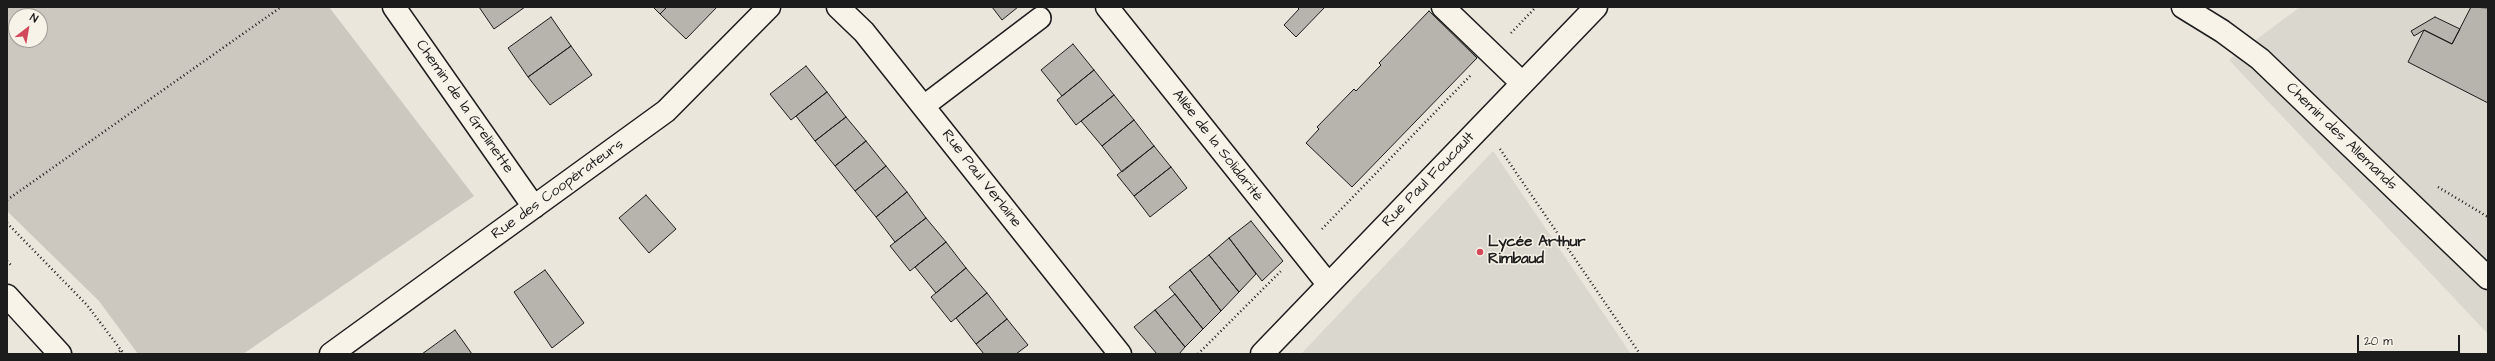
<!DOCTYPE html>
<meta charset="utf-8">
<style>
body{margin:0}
#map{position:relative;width:2495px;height:361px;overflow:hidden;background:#eae6dc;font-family:"Architects Daughter",sans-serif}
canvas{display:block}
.frame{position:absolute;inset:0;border:8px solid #1c1c1c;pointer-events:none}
.north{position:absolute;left:8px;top:8px;width:40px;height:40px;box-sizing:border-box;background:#f7f3e8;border:1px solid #9f9d96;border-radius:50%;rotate:31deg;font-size:11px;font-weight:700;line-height:16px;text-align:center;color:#1c1c1c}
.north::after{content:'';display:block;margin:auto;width:14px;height:18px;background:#d1495b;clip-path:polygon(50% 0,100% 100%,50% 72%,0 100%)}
.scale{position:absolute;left:2357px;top:335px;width:103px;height:18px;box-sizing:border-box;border:2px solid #1c1c1c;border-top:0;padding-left:5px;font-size:12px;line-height:14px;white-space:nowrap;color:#1c1c1c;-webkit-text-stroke:3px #f7f3e8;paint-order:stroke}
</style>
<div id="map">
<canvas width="2495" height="361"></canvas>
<div class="frame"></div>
<div class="north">N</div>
<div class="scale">20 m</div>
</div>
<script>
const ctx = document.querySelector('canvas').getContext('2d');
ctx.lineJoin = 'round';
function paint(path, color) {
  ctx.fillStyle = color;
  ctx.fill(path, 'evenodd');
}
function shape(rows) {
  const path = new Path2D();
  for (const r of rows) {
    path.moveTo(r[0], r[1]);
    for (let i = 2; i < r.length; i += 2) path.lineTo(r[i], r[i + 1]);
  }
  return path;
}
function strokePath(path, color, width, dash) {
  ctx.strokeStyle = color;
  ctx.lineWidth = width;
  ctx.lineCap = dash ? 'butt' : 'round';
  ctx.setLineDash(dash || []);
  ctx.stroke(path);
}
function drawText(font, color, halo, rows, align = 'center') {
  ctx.font = font + ' "Architects Daughter",sans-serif';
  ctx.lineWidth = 3;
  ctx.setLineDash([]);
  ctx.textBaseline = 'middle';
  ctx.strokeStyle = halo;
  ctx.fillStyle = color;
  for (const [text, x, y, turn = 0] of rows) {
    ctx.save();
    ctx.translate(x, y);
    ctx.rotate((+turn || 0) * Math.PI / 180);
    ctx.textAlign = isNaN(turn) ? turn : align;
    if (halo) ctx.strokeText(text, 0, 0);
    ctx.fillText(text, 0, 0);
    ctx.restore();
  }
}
const built = shape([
 [2300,7,2488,7,2488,334,2229,60],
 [1493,151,1631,354,1301,354]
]);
const green = shape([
 [7,7,329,7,474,196,243,354,138,354,99,301,7,211],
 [16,16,40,16,40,40,16,40]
]);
const building = shape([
 [479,7,525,7,494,29,479,7],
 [653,7,667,7,660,14,653,7],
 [667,7,717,7,686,39,660,14,667,7],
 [992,7,1018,7,1002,20,992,7],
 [1297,7,1325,7,1296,37,1284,25,1299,9,1297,7],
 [2471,7,2488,8,2488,103,2408,62,2424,30,2452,44,2471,7],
 [1429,11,1477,58,1352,187,1306,143,1319,129,1317,127,1354,89,1356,91,1381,65,1379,63,1429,11],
 [551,17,571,46,528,77,508,48,551,17],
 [2435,17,2460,29,2452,44,2424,30,2414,36,2411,31,2435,17],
 [1073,44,1094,70,1062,96,1041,70,1073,44],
 [571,46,592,75,550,105,528,77,571,46],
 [806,66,827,92,791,120,770,94,806,66],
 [1094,70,1114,95,1076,125,1057,100,1094,70],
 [827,92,846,117,815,141,796,116,827,92],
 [1114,95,1134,120,1102,146,1081,121,1114,95],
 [846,117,866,141,835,166,815,141,846,117],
 [1134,120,1154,146,1122,172,1102,146,1134,120],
 [866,141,886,166,855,191,835,166,866,141],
 [1154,146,1171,167,1134,196,1117,175,1154,146],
 [886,166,907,192,876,217,855,191,886,166],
 [1171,167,1187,188,1150,217,1134,196,1171,167],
 [907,192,926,218,895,242,876,217,907,192],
 [646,195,676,229,649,253,619,218,646,195],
 [926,218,946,242,910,271,890,246,926,218],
 [1251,221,1283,261,1262,281,1229,238,1251,221],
 [1229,238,1256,274,1239,292,1209,255,1229,238],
 [946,242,966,268,936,293,915,267,946,242],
 [1209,255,1239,292,1221,311,1190,270,1209,255],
 [966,268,987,293,951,322,931,297,966,268],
 [545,270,584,323,552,348,514,292,545,270],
 [1190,270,1221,311,1203,329,1169,287,1190,270],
 [987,293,1007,319,976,344,956,318,987,293],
 [1175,294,1203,329,1185,347,1155,310,1175,294],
 [1155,310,1185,347,1179,354,1157,354,1134,327,1155,310],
 [1007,319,1028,345,1016,354,984,354,976,344,1007,319],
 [455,330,472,354,422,354,455,330]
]);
const path = shape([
 [1511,33,1536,7],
 [1500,149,1640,354],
 [2438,187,2488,217],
 [7,200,281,7],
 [7,223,87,305,124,354],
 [1322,229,1472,74],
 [7,261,12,266],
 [116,354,121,350],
 [1198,354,1281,271]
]);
const service = shape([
 [924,106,1040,18]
]);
const minor = shape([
 [394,7,534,207],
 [838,7,864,32,1120,354],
 [1107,7,1328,284],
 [1443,7,1522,83],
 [2183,7,2222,31,2260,59,2488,278],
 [7,296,60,354],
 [331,354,666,111,769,7]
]);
const tertiary = shape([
 [1262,354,1596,7]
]);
const markers = [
 [1480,252,4,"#d1495b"]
];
const streetNames = [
 ["Chemin de la Grelinette",464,107,55],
 ["Chemin des Allemands",2341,137,44],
 ["Allée de la Solidarité",1217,146,52],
 ["Rue Paul Verlaine",981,179,52],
 ["Rue Paul Foucault",1429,180,-46],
 ["Rue des Coopérateurs",558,190,-36]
];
const poiNames = [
 ["Lycée Arthur",1488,243],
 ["Rimbaud",1488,260]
];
paint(built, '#dad7ce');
paint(green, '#ccc8c0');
paint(building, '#b6b4ac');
strokePath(building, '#1c1c1c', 1);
strokePath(service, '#1c1c1c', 24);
strokePath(minor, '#1c1c1c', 25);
strokePath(tertiary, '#1c1c1c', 25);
strokePath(path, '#1c1c1c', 2.5, [1, 3]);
strokePath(service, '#f7f3e8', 21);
strokePath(minor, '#f7f3e8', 22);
strokePath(tertiary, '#f7f3e8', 22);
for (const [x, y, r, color] of markers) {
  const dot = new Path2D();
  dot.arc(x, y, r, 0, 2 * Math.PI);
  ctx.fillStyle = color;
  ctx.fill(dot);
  strokePath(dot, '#f7f3e8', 1.5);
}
drawText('15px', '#1c1c1c', '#f7f3e8', streetNames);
drawText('bold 15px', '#1c1c1c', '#f7f3e8', poiNames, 'left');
</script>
